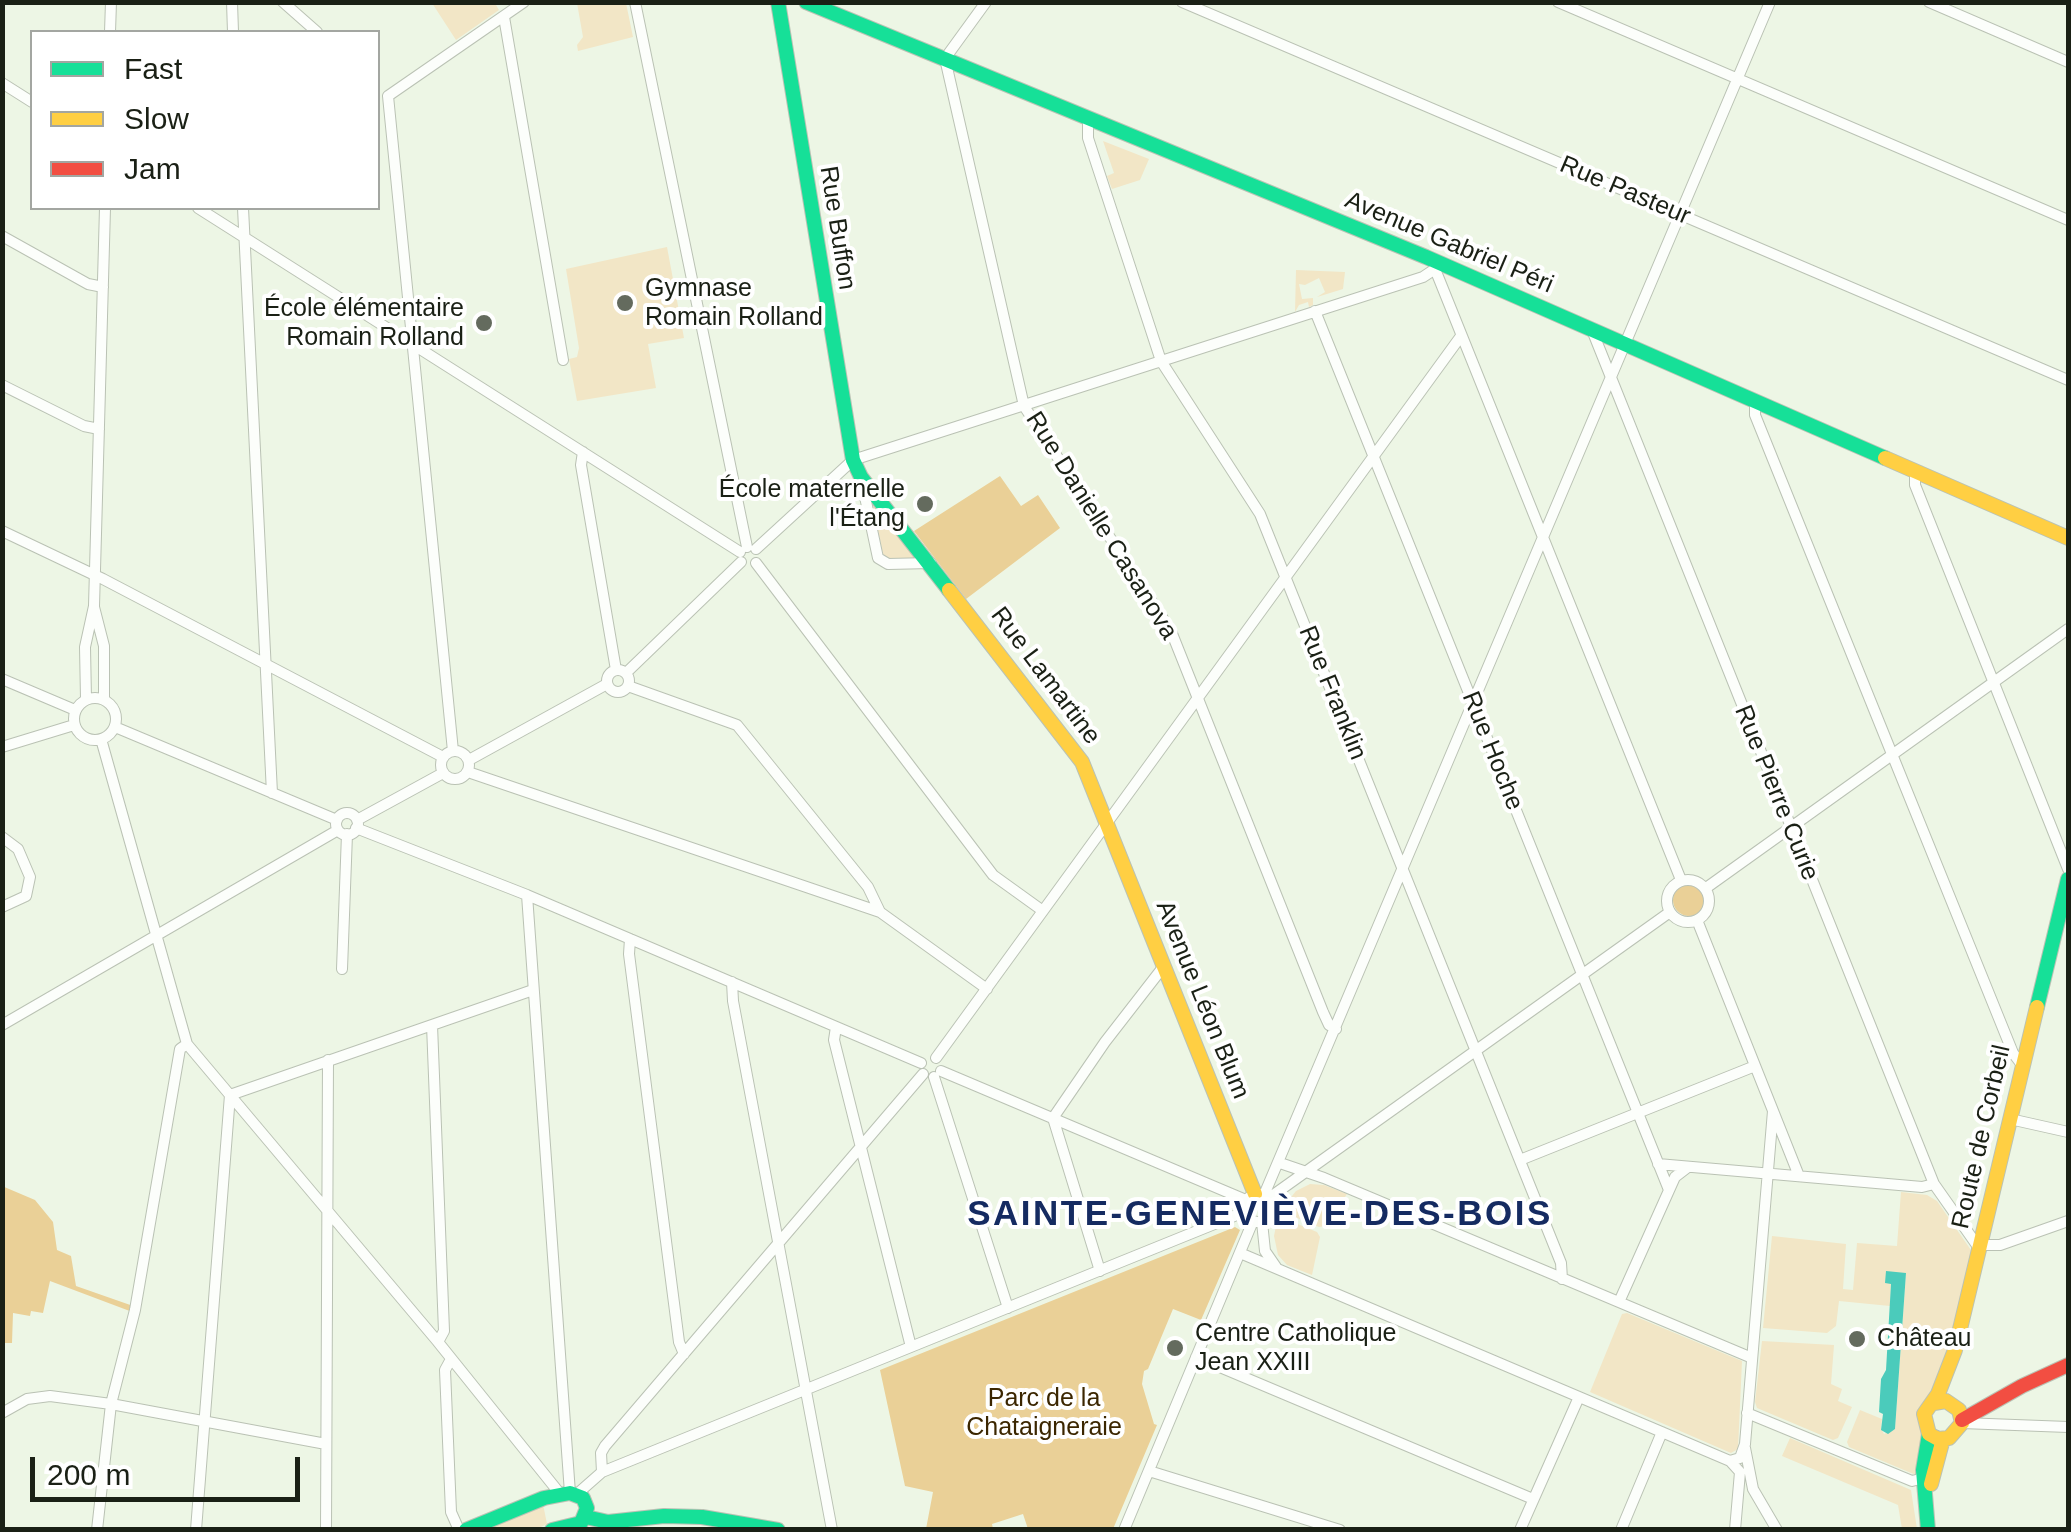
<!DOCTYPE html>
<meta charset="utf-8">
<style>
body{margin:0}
#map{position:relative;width:2071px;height:1532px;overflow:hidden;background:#edf6e5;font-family:Helvetica,sans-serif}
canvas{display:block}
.frame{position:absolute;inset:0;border:5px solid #1a2015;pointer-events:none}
.legend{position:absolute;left:30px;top:30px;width:350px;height:180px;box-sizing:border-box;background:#fff;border:2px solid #a3a6a1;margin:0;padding:12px 18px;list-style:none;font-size:30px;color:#1a2015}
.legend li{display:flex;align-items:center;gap:20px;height:50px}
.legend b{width:50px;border:2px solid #a3a6a1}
.scale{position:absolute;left:30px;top:1457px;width:270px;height:45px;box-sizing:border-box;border:5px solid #1a2015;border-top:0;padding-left:12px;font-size:30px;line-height:35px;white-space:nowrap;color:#1a2015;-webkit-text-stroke:8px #fff;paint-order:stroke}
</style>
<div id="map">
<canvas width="2071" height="1532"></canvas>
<div class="frame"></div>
<ul class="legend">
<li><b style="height:12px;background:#16e098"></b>Fast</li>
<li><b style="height:12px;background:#ffcf43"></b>Slow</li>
<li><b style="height:12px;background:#f24e42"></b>Jam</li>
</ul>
<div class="scale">200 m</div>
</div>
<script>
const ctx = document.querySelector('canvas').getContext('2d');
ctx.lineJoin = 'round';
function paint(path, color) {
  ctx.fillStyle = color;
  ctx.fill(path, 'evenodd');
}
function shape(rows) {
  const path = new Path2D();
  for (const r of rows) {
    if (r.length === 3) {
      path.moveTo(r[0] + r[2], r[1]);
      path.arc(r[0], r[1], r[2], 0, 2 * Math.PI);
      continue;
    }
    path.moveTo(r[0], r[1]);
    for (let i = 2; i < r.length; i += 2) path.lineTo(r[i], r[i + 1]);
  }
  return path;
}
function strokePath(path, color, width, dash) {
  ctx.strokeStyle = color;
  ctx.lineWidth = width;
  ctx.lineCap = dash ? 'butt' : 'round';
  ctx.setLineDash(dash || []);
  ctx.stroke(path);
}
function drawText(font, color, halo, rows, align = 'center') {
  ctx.font = font + ' Helvetica,sans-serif';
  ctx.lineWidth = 8;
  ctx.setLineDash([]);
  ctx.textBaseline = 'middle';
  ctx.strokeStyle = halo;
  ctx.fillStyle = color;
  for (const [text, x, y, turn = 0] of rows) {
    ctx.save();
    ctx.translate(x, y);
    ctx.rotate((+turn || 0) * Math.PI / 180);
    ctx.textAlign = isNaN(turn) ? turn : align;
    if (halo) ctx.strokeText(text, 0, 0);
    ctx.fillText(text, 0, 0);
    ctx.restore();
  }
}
const green = shape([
 [432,3,500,3,496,5,499,10,456,40],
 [577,3,626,3,633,37,578,51,577,45,583,37],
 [1103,141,1149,159,1140,180,1112,189,1107,176,1114,173],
 [667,247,684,338,648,344,656,388,577,401,569,359,577,357,579,348,566,269],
 [1296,270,1345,272,1343,289,1317,297,1325,292,1319,278,1305,285,1299,284,1302,299,1313,298,1313,305,1309,307,1308,302,1299,305,1295,312],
 [871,499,916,558,887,558,883,554],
 [1310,1184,1324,1185,1347,1194,1325,1226,1319,1227,1280,1211,1296,1191],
 [1901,1192,1927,1195,1937,1201,1973,1253,1948,1359,1933,1396,1920,1473,1916,1475,1849,1447,1847,1442,1860,1410,1882,1419,1881,1428,1884,1434,1895,1429,1906,1273,1891,1283,1890,1306,1839,1301,1836,1326,1827,1333,1763,1328,1772,1236,1846,1244,1843,1289,1853,1290,1857,1243,1897,1246],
 [1278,1216,1317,1232,1320,1237,1312,1275,1287,1265,1278,1255,1274,1236],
 [1627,1313,1742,1361,1738,1449,1731,1453,1590,1392,1622,1314],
 [1762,1341,1834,1345,1831,1384,1842,1389,1838,1401,1852,1407,1838,1438,1833,1440,1757,1408,1755,1402],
 [1790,1438,1911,1490,1917,1529,1902,1529,1898,1505,1782,1456],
 [543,1504,547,1524,537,1529,486,1530]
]);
const forest = shape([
 [1000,476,1021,506,1038,495,1060,528,966,599,914,531],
 [1689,900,16],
 [2,1186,35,1200,53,1222,57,1250,71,1256,76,1286,136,1307,135,1313,50,1281,43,1313,31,1311,30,1316,13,1313,12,1343,3,1343],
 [1235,1227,1240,1230,1201,1320,1173,1309,1148,1369,1144,1371,1142,1384,1154,1424,1157,1425,1113,1529,1028,1529,1023,1514,992,1524,993,1529,926,1529,933,1492,905,1486,880,1370]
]);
const water = shape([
 [1886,1271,1906,1273,1895,1429,1888,1434,1881,1430,1883,1414,1879,1412,1881,1379,1886,1370,1891,1284,1885,1283]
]);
const street = shape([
 [232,2,233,32],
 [283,2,317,32],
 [635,2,747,547],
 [986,2,949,53,946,63,1024,406,1171,631,1323,1012,1329,1025,1336,1029],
 [1182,2,2068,380],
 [1558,2,2068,220],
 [1929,2,2068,62],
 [504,17,563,360],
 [110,32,111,2],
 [2,83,32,102],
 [388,96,453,751],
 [388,96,524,2],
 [1088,119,1088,138,1161,361,1260,514,1561,1263,1562,1279],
 [198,208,740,552],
 [243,208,272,793],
 [2,236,88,284,103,287],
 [1435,269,1681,880],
 [1315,311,1669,1190],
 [1592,330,1934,1184,1979,1248],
 [2,385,84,426,99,429],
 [1755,400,1755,415,1896,764,2013,1053,2022,1065],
 [583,452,581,465,616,670],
 [1915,470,1915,485,2068,869],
 [861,478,878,558,888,564,931,563],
 [2,531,103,579,443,757],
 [756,549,853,460,1423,277,1435,269],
 [756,563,993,875,1043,911],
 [94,607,104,646,104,699],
 [618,681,11],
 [626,673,741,562],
 [2,679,75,710],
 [628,686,737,725,868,887,880,912],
 [95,719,21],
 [86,699,85,647,94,606,105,208],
 [115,727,337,820],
 [101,739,187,1044,438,1342,561,1495],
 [2,747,74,725],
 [455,765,14],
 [469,760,607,684],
 [468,772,880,912,987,989],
 [347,824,11],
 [357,820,443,773],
 [356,828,527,895,921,1063],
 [2,837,18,849,30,877,26,896,2,907],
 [1688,901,21],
 [1706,888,2068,629],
 [527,895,570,1493],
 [1697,920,1799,1176],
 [630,939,629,954,679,1342,684,1354],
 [342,969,347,834],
 [732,982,733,1001,832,1530],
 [2,1025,338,830],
 [432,1025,444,1331,438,1342],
 [836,1027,834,1040,911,1347],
 [936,1058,1461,336],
 [941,1071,1246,1200],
 [934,1077,1008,1308],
 [2010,1119,2068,1132],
 [1520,1160,1755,1066],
 [1280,1163,1324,1178,1752,1358],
 [1658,1164,1922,1187,1934,1184],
 [1258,1208,14],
 [1264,1195,1770,2],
 [1269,1198,1670,912],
 [1262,1222,1265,1251,1276,1267],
 [1985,1245,2000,1245,2068,1221],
 [1240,1253,1730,1461,1740,1472,1735,1530],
 [1100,1271,1053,1118,1105,1042,1164,966],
 [1619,1302,1675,1177,1688,1167],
 [1196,1357,1533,1499],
 [451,1359,445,1370,451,1512,459,1530],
 [2,1413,27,1399,50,1396,111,1404,326,1444],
 [1747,1413,1912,1481,1920,1479,1923,1471],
 [1962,1423,2068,1427],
 [1745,1448,1753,1489,1777,1530],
 [1730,1461,1740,1458,1745,1444,1773,1111],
 [1149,1471,1340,1530],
 [602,1472,601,1453,605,1446,923,1074],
 [577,1494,602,1472,1244,1212],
 [97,1530,111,1404,135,1310,180,1049,187,1044],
 [196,1530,230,1095,533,990],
 [326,1530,328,1060],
 [1124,1530,1253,1221],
 [1520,1530,1579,1397],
 [1621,1530,1662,1432]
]);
const fast = shape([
 [778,2,853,460,861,477,949,590],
 [806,2,1426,257,1885,458],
 [2037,1007,2068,879],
 [586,1517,608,1522,664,1516,702,1517,778,1530],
 [466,1530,544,1498,570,1493,583,1498,587,1508,581,1523,552,1530],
 [1928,1530,1923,1470,1929,1434]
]);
const slow = shape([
 [1885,458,2068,538],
 [949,590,1082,762,1255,1194],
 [1934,1403,1946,1401,1959,1410,1962,1423,1949,1438,1938,1439,1929,1434,1924,1414,1938,1394,1955,1350,2037,1007],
 [1931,1484,1943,1439]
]);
const jam = shape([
 [1962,1420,2022,1386,2068,1365]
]);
const markers = [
 [625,303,10,"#646b5e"],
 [484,323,10,"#646b5e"],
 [925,504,10,"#646b5e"],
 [1857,1339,10,"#646b5e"],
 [1175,1348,10,"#646b5e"]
];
const streetNames = [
 ["Rue Pasteur",1625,191,23],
 ["Rue Buffon",837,228,81],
 ["Avenue Gabriel Péri",1449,243,23],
 ["Rue Danielle Casanova",1101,526,58],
 ["Rue Lamartine",1045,676,53],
 ["Rue Franklin",1332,693,68],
 ["Rue Hoche",1492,751,68],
 ["Rue Pierre Curie",1776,793,68],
 ["Avenue Léon Blum",1202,1000,68],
 ["Route de Corbeil",1982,1137,-77]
];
const poiNames = [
 ["Gymnase",645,289],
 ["Romain Rolland",645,318],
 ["École élémentaire",464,309,"right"],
 ["Romain Rolland",464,338,"right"],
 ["École maternelle",905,490,"right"],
 ["l'Étang",905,519,"right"],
 ["Centre Catholique",1195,1334],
 ["Jean XXIII",1195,1363],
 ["Château",1877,1339]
];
const parkNames = [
 ["Parc de la",1044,1399],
 ["Chataigneraie",1044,1428]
];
const districtNames = [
 ["SAINTE-GENEVIÈVE-DES-BOIS",1260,1215]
];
paint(green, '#f2e6c6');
paint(forest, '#ead097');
paint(water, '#4bcbbb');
strokePath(street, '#bac2b4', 12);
strokePath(fast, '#bac2b4', 16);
strokePath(slow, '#bac2b4', 16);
strokePath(jam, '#bac2b4', 16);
strokePath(street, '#fcfefb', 10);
strokePath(fast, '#16e098', 14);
strokePath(slow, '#ffcf43', 14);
strokePath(jam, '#f24e42', 14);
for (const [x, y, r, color] of markers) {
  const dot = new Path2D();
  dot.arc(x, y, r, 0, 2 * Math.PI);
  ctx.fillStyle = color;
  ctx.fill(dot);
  strokePath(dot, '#fff', 4);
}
drawText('25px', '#1a2015', '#fff', streetNames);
drawText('25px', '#1a2015', '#fff', poiNames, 'left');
drawText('25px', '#3b2600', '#fff', parkNames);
ctx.letterSpacing = '2.5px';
drawText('bold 35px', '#152b61', '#fff', districtNames);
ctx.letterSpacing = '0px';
</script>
